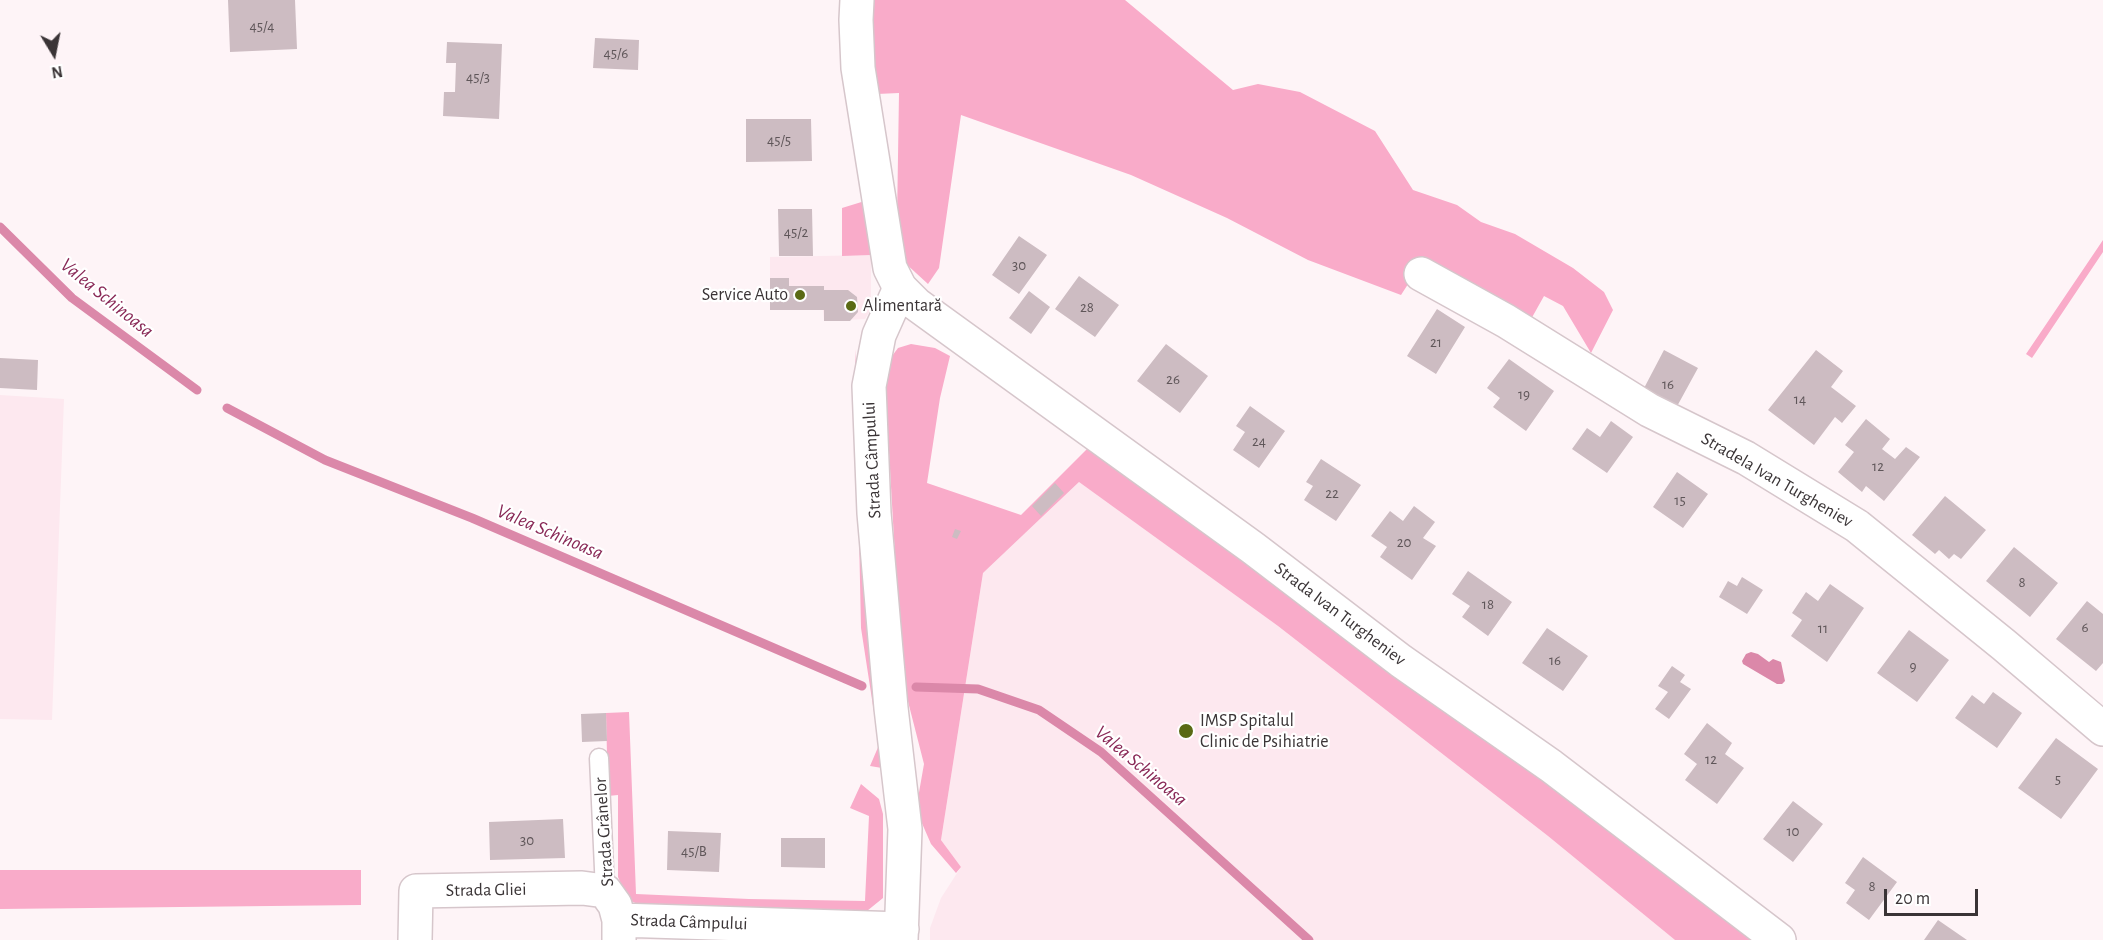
<!DOCTYPE html>
<meta charset="utf-8">
<style>
body{margin:0}
#map{position:relative;width:2103px;height:940px;overflow:hidden;background:#fef4f7;font-family:"Alegreya Sans",sans-serif}
canvas{display:block}
.north{position:absolute;left:24px;top:24px;width:60px;height:60px;-webkit-text-stroke:4px #fff;paint-order:stroke;rotate:170deg;font-size:16px;font-weight:700;line-height:24px;text-align:center;color:#3a3436}
.north::after{content:'';display:block;margin:auto;width:21px;height:27px;background:#3a3436;clip-path:polygon(50% 0,100% 100%,50% 72%,0 100%)}
.scale{position:absolute;left:1884px;top:889px;width:94px;height:27px;box-sizing:border-box;border:3px solid #3a3436;border-top:0;padding-left:8px;font-size:18px;line-height:21px;white-space:nowrap;color:#3a3436;-webkit-text-stroke:4px #fff;paint-order:stroke}
</style>
<div id="map">
<canvas width="2103" height="940"></canvas>
<div class="north">N</div>
<div class="scale">20 m</div>
</div>
<script>
const ctx = document.querySelector('canvas').getContext('2d');
ctx.lineJoin = 'round';
function paint(path, color) {
  ctx.fillStyle = color;
  ctx.fill(path, 'evenodd');
}
function shape(rows) {
  const path = new Path2D();
  for (const r of rows) {
    path.moveTo(r[0], r[1]);
    for (let i = 2; i < r.length; i += 2) path.lineTo(r[i], r[i + 1]);
  }
  return path;
}
function strokePath(path, color, width, dash) {
  ctx.strokeStyle = color;
  ctx.lineWidth = width;
  ctx.lineCap = dash ? 'butt' : 'round';
  ctx.setLineDash(dash || []);
  ctx.stroke(path);
}
function drawText(font, color, halo, rows, align = 'center') {
  ctx.font = font + ' "Alegreya Sans",sans-serif';
  ctx.lineWidth = 4.5;
  ctx.setLineDash([]);
  ctx.textBaseline = 'middle';
  ctx.strokeStyle = halo;
  ctx.fillStyle = color;
  for (const [text, x, y, turn = 0] of rows) {
    ctx.save();
    ctx.translate(x, y);
    ctx.rotate((+turn || 0) * Math.PI / 180);
    ctx.textAlign = isNaN(turn) ? turn : align;
    if (halo) ctx.strokeText(text, 0, 0);
    ctx.fillText(text, 0, 0);
    ctx.restore();
  }
}
const built = shape([
 [871,255,871,309,865,319,824,321,823,310,770,310,770,257],
 [0,395,64,399,52,720,0,719],
 [1079,482,1278,626,1548,836,1675,940,930,940,930,928,941,898,961,867,941,840,983,573]
]);
const green = shape([
 [869,0,1125,0,1233,90,1258,84,1300,92,1375,131,1413,190,1457,205,1481,222,1515,234,1573,268,1604,292,1613,310,1591,353,1563,306,1544,296,1530,321,1421,264,1401,295,1308,260,1227,218,1131,175,961,115,939,268,928,284,904,262,897,220,899,93,877,94],
 [868,200,871,255,842,256,842,208],
 [2103,240,2103,252,2032,358,2026,354],
 [911,344,935,348,950,356,940,398,927,483,1021,515,1090,446,1262,569,1758,940,1675,940,1548,836,1278,626,1079,482,983,573,941,840,961,867,956,873,931,844,921,821,918,798,924,764,902,678,885,382,889,360,898,348],
 [855,349,873,623,882,768,870,766,879,745,861,628],
 [629,712,636,894,749,899,865,901,869,816,850,808,861,784,879,799,883,814,883,898,862,915,645,907,628,900,618,877,618,795,608,796,606,713],
 [0,870,361,870,361,905,0,909]
]);
const water = shape([
 [1751,652,1758,654,1769,662,1773,659,1781,662,1785,681,1782,684,1777,684,1743,664,1742,661,1746,654]
]);
const stream = shape([
 [0,227,72,298,197,390],
 [227,408,325,460,472,518,862,686],
 [916,687,978,689,1039,710,1101,752,1309,940]
]);
const building = shape([
 [228,0,295,0,297,49,230,52],
 [595,38,639,40,638,70,593,68],
 [447,42,502,44,499,119,443,116,444,92,455,92,456,63,446,63],
 [746,119,811,119,812,161,746,162],
 [778,209,812,209,813,256,779,256],
 [1019,236,1047,255,1019,294,992,275],
 [1079,276,1119,305,1095,337,1055,309],
 [770,278,789,278,789,286,824,286,824,290,848,290,857,297,858,312,850,321,824,321,824,310,770,310],
 [1029,291,1050,307,1031,334,1009,318],
 [1437,309,1465,327,1436,374,1407,356],
 [1166,344,1208,376,1180,413,1137,381],
 [1664,350,1698,368,1675,410,1642,392],
 [1816,350,1843,371,1831,387,1856,406,1842,423,1835,417,1814,445,1768,410],
 [0,358,38,360,37,390,0,388],
 [1509,359,1554,391,1526,431,1493,407,1500,398,1487,388],
 [1250,406,1285,431,1259,468,1233,450,1245,432,1236,426],
 [1866,419,1890,439,1882,449,1895,459,1906,447,1920,457,1884,501,1866,486,1862,492,1838,472,1854,452,1845,445],
 [1611,421,1633,437,1607,473,1572,449,1587,428,1600,437],
 [1321,459,1361,485,1336,521,1304,500,1313,486,1306,482],
 [1677,472,1708,494,1683,528,1653,507],
 [1055,483,1064,493,1041,516,1032,506],
 [1945,496,1986,530,1961,559,1954,554,1949,559,1939,550,1935,554,1912,535],
 [1414,506,1435,522,1423,538,1436,546,1412,580,1380,557,1387,547,1371,536,1390,511,1403,521],
 [955,529,961,531,957,539,952,537],
 [2014,547,2058,583,2030,617,1986,581],
 [1468,571,1512,602,1488,636,1462,617,1470,606,1452,594],
 [1742,577,1763,590,1747,614,1719,597,1728,581,1737,586],
 [1830,584,1864,608,1827,662,1791,636,1802,620,1792,613,1806,592,1818,601],
 [2087,601,2103,614,2103,663,2096,671,2056,639],
 [1547,628,1588,656,1563,691,1522,663],
 [1909,630,1949,660,1917,702,1877,673],
 [1672,666,1685,675,1680,682,1691,689,1669,719,1655,709,1668,692,1658,686],
 [1993,692,2022,713,1997,748,1955,718,1972,695,1984,704],
 [606,713,607,741,582,742,581,714],
 [1707,723,1732,743,1725,754,1744,768,1717,804,1685,780,1697,764,1684,754],
 [2056,738,2098,769,2061,819,2018,788],
 [1793,801,1823,824,1793,862,1763,839],
 [563,819,565,858,490,860,489,822],
 [668,831,721,833,719,872,667,870],
 [781,838,825,838,825,868,781,867],
 [1863,857,1897,882,1869,920,1846,903,1855,890,1845,883],
 [1938,920,1967,940,1924,940]
]);
const service = shape([
 [599,758,605,891]
]);
const minor = shape([
 [1421,274,1506,321,1649,410,1746,458,1857,526,2004,645,2103,729],
 [900,288,879,335,869,386,874,513,891,708,905,829,901,940],
 [619,920,902,929],
 [415,940,416,891,582,888,605,891,615,905,619,920,619,940]
]);
const tertiary = shape([
 [857,0,856,20,858,68,890,268,900,288,916,304,1253,548,1401,661,1551,766,1779,940]
]);
const markers = [
 [800,295,6,"#5a6a14"],
 [851,306,6,"#5a6a14"],
 [1186,731,8,"#5a6a14"]
];
const numberNames = [
 ["45/4",262,26],
 ["45/6",616,53],
 ["45/3",478,77],
 ["45/5",779,140],
 ["45/2",796,232],
 ["30",1019,265],
 ["28",1087,307],
 ["21",1436,342],
 ["26",1173,379],
 ["16",1668,384],
 ["19",1524,394],
 ["14",1800,399],
 ["24",1259,441],
 ["12",1878,466],
 ["22",1332,493],
 ["15",1680,500],
 ["20",1404,542],
 ["8",2022,582],
 ["18",1488,604],
 ["6",2085,627],
 ["11",1823,628],
 ["16",1555,660],
 ["9",1913,666],
 ["12",1711,759],
 ["5",2058,779],
 ["10",1793,831],
 ["30",527,840],
 ["45/B",694,851],
 ["8",1872,886]
];
const poiNames = [
 ["Service Auto",788,295,"right"],
 ["Alimentară",863,306],
 ["IMSP Spitalul",1200,721],
 ["Clinic de Psihiatrie",1200,742]
];
const streetNames = [
 ["Strada Câmpului",872,460,-93],
 ["Stradela Ivan Turgheniev",1777,480,30],
 ["Strada Ivan Turgheniev",1340,614,37],
 ["Strada Grânelor",604,832,-94],
 ["Strada Gliei",486,890,-1],
 ["Strada Câmpului",689,922,2]
];
const waterNames = [
 ["Valea Schinoasa",107,298,39],
 ["Valea Schinoasa",550,532,23],
 ["Valea Schinoasa",1141,766,40]
];
paint(built, '#fde8ef');
paint(green, '#f9abc9');
paint(water, '#db88a9');
strokePath(stream, '#db88a9', 9);
paint(building, '#cdbcc2');
strokePath(service, '#d6c6cb', 21);
strokePath(minor, '#d6c6cb', 36);
strokePath(tertiary, '#d6c6cb', 36);
strokePath(service, '#fff', 18);
strokePath(minor, '#fff', 33);
strokePath(tertiary, '#fff', 33);
for (const [x, y, r, color] of markers) {
  const dot = new Path2D();
  dot.arc(x, y, r, 0, 2 * Math.PI);
  ctx.fillStyle = color;
  ctx.fill(dot);
  strokePath(dot, '#fff', 2);
}
drawText('15px', '#5f5659', null, numberNames);
drawText('18px', '#3a3436', '#fff', poiNames, 'left');
drawText('18px', '#3a3436', '#fff', streetNames);
drawText('italic 20px', '#892957', '#fff', waterNames);
</script>
